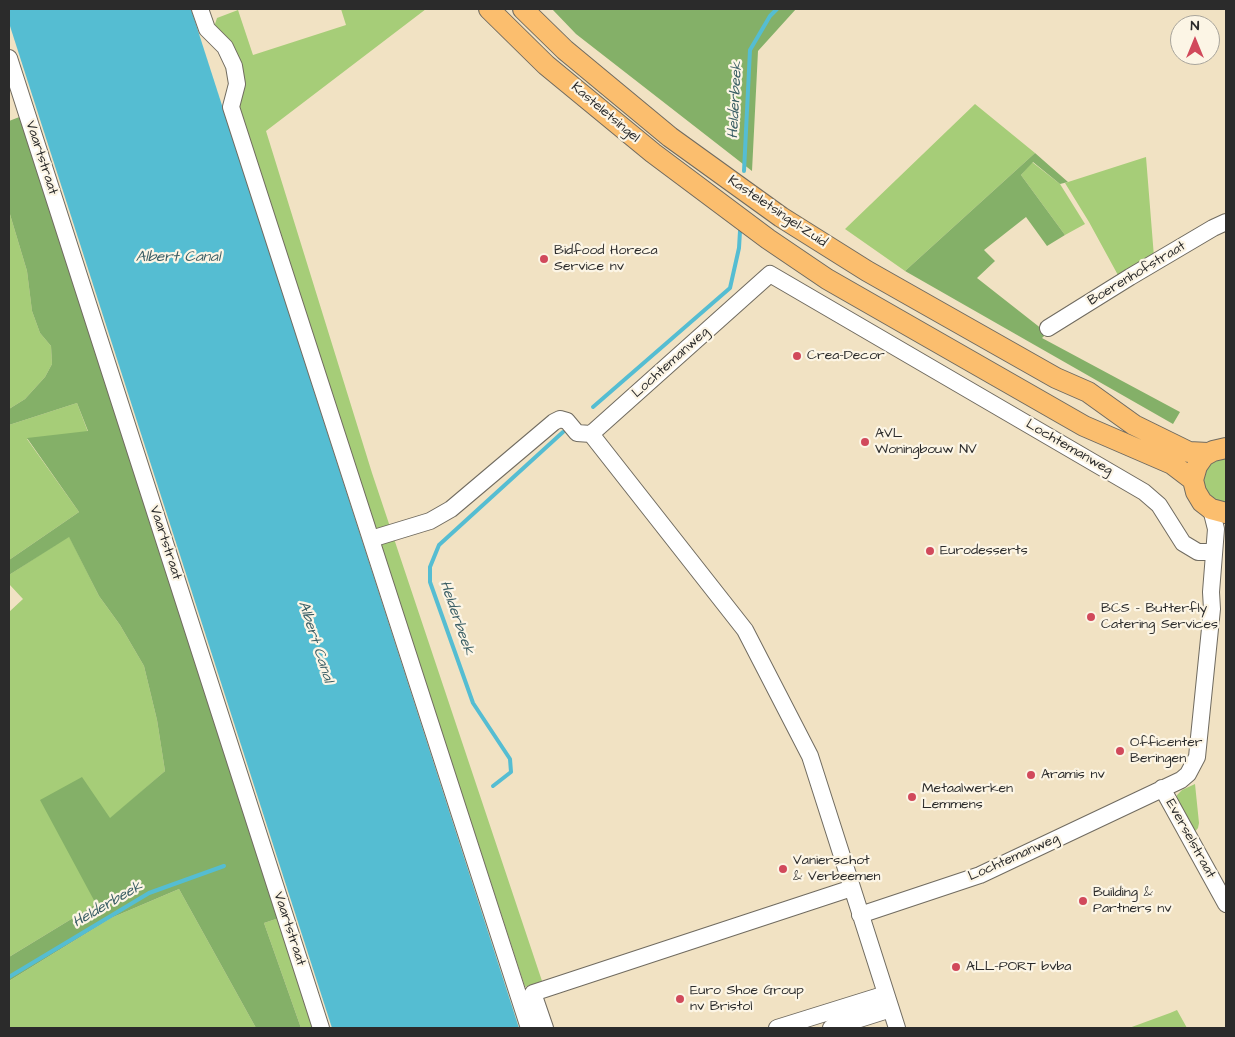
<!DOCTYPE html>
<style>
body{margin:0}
#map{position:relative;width:1235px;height:1037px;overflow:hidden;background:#f1e2c3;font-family:"Architects Daughter",sans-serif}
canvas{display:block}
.frame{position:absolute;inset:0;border:10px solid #2b2b2b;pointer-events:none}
.north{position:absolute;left:1170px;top:15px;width:50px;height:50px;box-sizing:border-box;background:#fcf5e5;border:1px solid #a8a49b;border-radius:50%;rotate:0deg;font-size:14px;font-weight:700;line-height:20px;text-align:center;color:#2b2b2b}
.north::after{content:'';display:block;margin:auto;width:18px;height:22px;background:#d1495b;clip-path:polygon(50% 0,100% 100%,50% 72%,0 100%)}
</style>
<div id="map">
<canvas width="1235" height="1037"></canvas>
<div class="frame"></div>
<div class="north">N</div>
</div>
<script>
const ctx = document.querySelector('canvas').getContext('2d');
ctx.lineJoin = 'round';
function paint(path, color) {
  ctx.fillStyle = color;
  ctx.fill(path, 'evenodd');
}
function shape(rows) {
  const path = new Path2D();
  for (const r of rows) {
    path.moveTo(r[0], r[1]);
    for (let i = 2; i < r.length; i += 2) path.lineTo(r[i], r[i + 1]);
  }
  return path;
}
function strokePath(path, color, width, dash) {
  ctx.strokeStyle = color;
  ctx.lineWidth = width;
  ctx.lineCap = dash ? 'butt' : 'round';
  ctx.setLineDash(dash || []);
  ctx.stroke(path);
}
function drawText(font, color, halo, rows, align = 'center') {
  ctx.font = font + ' "Architects Daughter",sans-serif';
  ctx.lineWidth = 4.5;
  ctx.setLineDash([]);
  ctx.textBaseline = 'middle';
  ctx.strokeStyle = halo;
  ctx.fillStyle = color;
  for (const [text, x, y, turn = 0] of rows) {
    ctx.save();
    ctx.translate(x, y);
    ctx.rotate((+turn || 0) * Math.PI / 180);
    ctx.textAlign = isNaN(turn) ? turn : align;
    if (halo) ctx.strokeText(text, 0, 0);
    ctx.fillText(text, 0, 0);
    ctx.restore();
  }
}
const green = shape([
 [341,9,426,9,266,131,372,473,542,981,525,987,213,30,217,18,238,10,253,55,346,25],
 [975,104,1035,153,905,271,845,229],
 [1146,157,1154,257,1119,277,1089,222,1065,183],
 [1032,162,1060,184,1085,224,1065,235,1021,175],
 [9,211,27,271,32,311,40,333,51,346,52,364,45,377,25,399,9,409],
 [77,403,88,432,27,439,79,512,9,560,9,425],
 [1222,457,1226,457,1226,504,1218,502,1207,495,1202,480,1209,464],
 [69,536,99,596,120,625,144,666,157,720,165,771,110,819,96,904,9,957,9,612,23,599,9,584,9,575],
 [1195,784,1199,823,1198,828,1194,833,1176,799,1177,795,1182,790],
 [179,889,256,1028,9,1028,9,981,111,918],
 [279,918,315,1028,301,1028,264,923],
 [1177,1010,1187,1028,1129,1028,1170,1013]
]);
const forest = shape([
 [552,9,796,9,758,51,752,171,576,34],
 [22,116,279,918,264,923,301,1028,256,1028,179,889,111,918,9,981,9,957,96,904,40,800,82,777,110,818,165,771,157,720,144,666,120,625,99,596,69,537,9,575,9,560,79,512,27,438,88,431,77,403,9,425,9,409,25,399,45,377,52,364,51,346,40,333,32,311,27,271,9,211,9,121],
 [1035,153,1068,182,1060,184,1033,162,1021,175,1065,235,1047,246,1026,217,984,250,995,261,977,278,1047,333,1042,338,1180,412,1173,424,905,271]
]);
const water = shape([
 [9,9,191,9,519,1028,332,1028,9,23]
]);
const stream = shape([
 [744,171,750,50,770,16,777,9],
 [593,407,730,288,739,248,740,231],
 [493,786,511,772,510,759,473,703,430,582,430,567,439,545,563,432],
 [9,977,149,893,224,866]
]);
const minor = shape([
 [200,9,207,29,225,47,234,66,237,84,231,107,529,1028],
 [9,58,321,1028],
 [1048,328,1130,277,1213,228,1226,222],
 [591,434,770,274,1144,492,1159,505,1183,543,1198,552,1214,552],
 [591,434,745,630,810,756,897,1028],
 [371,539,430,521,451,509,554,422,560,419,567,421,577,433,591,434],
 [1162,788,1226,904],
 [860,915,980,875,1181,780,1188,774,1197,757,1212,609,1211,592,1216,529,1211,509],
 [545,1028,533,993,852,888],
 [777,1028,886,994],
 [831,1028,891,1009]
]);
const major = shape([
 [489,9,546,65,653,153,768,239,827,279,1084,426,1172,464,1193,480],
 [523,9,565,50,670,137,781,217,867,271,1056,378,1088,392,1134,425,1189,452,1208,453],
 [1226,448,1213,451,1204,456,1197,466,1193,480,1196,492,1202,502,1211,509,1226,513]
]);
const markers = [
 [544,259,5,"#d1495b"],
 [797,356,5,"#d1495b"],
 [865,442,5,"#d1495b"],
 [930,551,5,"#d1495b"],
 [1091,617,5,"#d1495b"],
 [1120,751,5,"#d1495b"],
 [1031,775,5,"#d1495b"],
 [912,797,5,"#d1495b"],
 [783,869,5,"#d1495b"],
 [1083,901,5,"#d1495b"],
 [956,967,5,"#d1495b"],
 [680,999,5,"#d1495b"]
];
const streetNames = [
 ["Kasteletsingel",605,113,40],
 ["Vaartstraat",41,158,72],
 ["Kasteletsingel-Zuid",777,212,34],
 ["Boerenhofstraat",1137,274,-31],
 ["Lochtemanweg",671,363,-42],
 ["Lochtemanweg",1069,448,30],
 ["Vaartstraat",165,543,72],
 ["Everselstraat",1190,839,61],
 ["Lochtemanweg",1014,858,-24],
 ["Vaartstraat",289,929,72]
];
const poiNames = [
 ["Bidfood Horeca",554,251],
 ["Service nv",554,267],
 ["Crea-Decor",807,356],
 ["AVL",875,434],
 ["Woningbouw NV",875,450],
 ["Eurodesserts",940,551],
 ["BCS - Butterfly",1101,609],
 ["Catering Services",1101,625],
 ["Officenter",1130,743],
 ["Beringen",1130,759],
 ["Aramis nv",1041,775],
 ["Metaalwerken",922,789],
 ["Lemmens",922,805],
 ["Vanierschot",793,861],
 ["& Verbeemen",793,877],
 ["Building &",1093,893],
 ["Partners nv",1093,909],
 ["ALL-PORT bvba",966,967],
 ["Euro Shoe Group",690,991],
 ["nv Bristol",690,1007]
];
const waterNames = [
 ["Helderbeek",736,100,-87],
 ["Albert Canal",178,258],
 ["Helderbeek",456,618,71],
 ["Albert Canal",315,642,72],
 ["Helderbeek",108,905,-30]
];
paint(green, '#a6cd78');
paint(forest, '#84b068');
paint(water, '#55bdd2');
strokePath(stream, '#55bdd2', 4);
strokePath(minor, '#706b60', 18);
strokePath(major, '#706b60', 22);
strokePath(minor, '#fff', 16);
strokePath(major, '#fbbe6e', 20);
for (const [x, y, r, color] of markers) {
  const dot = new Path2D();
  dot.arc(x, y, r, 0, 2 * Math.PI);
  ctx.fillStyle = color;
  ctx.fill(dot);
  strokePath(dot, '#fcf5e5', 2);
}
drawText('14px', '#2b2b2b', '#fcf5e5', streetNames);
drawText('14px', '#2b2b2b', '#fcf5e5', poiNames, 'left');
drawText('italic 15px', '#3a5e65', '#fcf5e5', waterNames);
</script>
